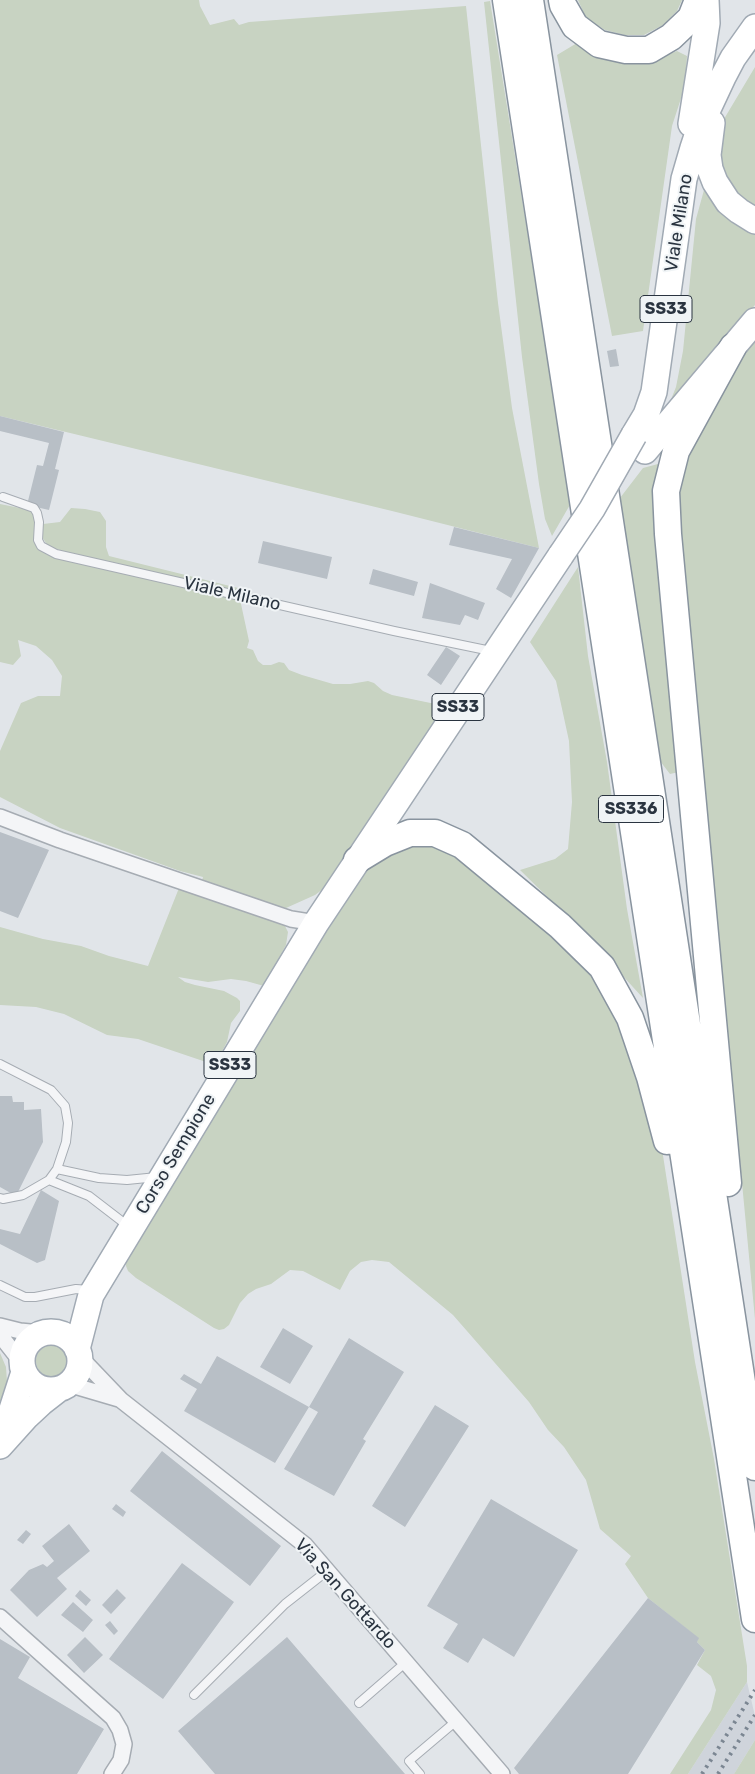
<!DOCTYPE html>
<style>
body{margin:0}
canvas{display:block;background:#e1e5e9}
</style>
<canvas width="755" height="1774"></canvas>
<script>
const ctx = document.querySelector('canvas').getContext('2d');
ctx.lineJoin = 'round';
function paint(path, color) {
  ctx.fillStyle = color;
  ctx.fill(path, 'evenodd');
}
function shape(rows) {
  const path = new Path2D();
  for (const r of rows) {
    if (r.length === 3) {
      path.moveTo(r[0] + r[2], r[1]);
      path.arc(r[0], r[1], r[2], 0, 2 * Math.PI);
      continue;
    }
    path.moveTo(r[0], r[1]);
    for (let i = 2; i < r.length; i += 2) path.lineTo(r[i], r[i + 1]);
  }
  return path;
}
function strokePath(path, color, width, dash) {
  ctx.strokeStyle = color;
  ctx.lineWidth = width;
  ctx.lineCap = dash ? 'butt' : 'round';
  ctx.setLineDash(dash || []);
  ctx.stroke(path);
}
function drawText(font, color, halo, rows, align = 'center') {
  ctx.font = font + ' Rubik,sans-serif';
  ctx.lineWidth = 4;
  ctx.setLineDash([]);
  ctx.textBaseline = 'middle';
  ctx.strokeStyle = halo;
  ctx.fillStyle = color;
  for (const [text, x, y, turn = 0] of rows) {
    ctx.save();
    ctx.translate(x, y);
    ctx.rotate((+turn || 0) * Math.PI / 180);
    ctx.textAlign = isNaN(turn) ? turn : align;
    if (halo) ctx.strokeText(text, 0, 0);
    ctx.fillText(text, 0, 0);
    ctx.restore();
  }
}
const built = shape([
 [747,1682,755,1716,755,1740,734,1774,688,1774]
]);
const green = shape([
 [0,0,199,0,200,6,210,25,234,19,239,25,249,22,466,6,498,303,512,408,539,548,392,511,0,416],
 [578,0,682,0,677,11,663,25,644,35,625,35,605,30,586,18],
 [490,1,571,503,552,536,545,519,539,484,522,357,484,2],
 [577,43,655,60,677,51,687,56,685,86,672,126,643,331,612,336,557,55],
 [755,67,755,212,731,194,717,164,724,119],
 [704,190,720,207,755,233,755,305,668,407,676,387,683,351,696,219],
 [755,341,755,1319,676,492,686,453,723,379],
 [658,464,656,514,679,772,670,774,660,761,620,498,643,468],
 [0,504,30,510,33,513,35,517,34,533,35,542,39,550,48,555,65,560,78,556,48,546,42,537,43,524,60,522,71,508,85,509,100,512,106,521,106,547,109,556,242,589,241,604,249,641,247,648,253,650,258,661,263,665,271,665,279,662,284,663,289,670,302,675,333,684,350,684,368,681,374,683,383,691,392,695,445,706,323,889,315,895,286,908,261,901,202,881,203,877,180,871,60,828,0,797,0,751,21,703,38,696,60,696,62,676,52,660,36,646,18,640,21,656,13,665,0,662],
 [578,567,588,656,607,762,627,909,643,998,579,928,520,870,555,859,568,849,572,802,569,741,556,681,530,642],
 [422,840,458,850,604,980,662,1149,695,1362,714,1459,747,1666,747,1682,688,1774,670,1774,711,1710,716,1690,711,1676,697,1665,705,1650,697,1642,698,1638,648,1598,625,1564,631,1556,600,1529,586,1480,564,1447,548,1430,529,1402,453,1315,389,1262,372,1260,361,1262,350,1271,340,1290,303,1271,290,1270,271,1284,256,1289,248,1294,240,1303,229,1325,224,1329,219,1330,214,1328,136,1278,128,1271,126,1266,126,1258,319,942,370,865,375,859],
 [179,888,284,924,288,932,286,945,264,986,246,981,231,979,208,982,178,977,185,982,195,985,224,991,237,998,240,1001,240,1011,231,1023,227,1042,218,1059,209,1063,138,1039,107,1035,64,1014,36,1007,0,1005,0,927,43,939,81,946,109,956,148,966],
 [52,1361,16],
 [0,1353,6,1367,7,1382,0,1422],
 [755,1740,755,1774,734,1774]
]);
const building = shape([
 [616,349,619,366,610,367,607,351],
 [0,416,64,432,55,469,59,470,49,510,27,505,37,465,43,466,49,443,0,431],
 [454,527,539,548,511,598,496,589,512,559,449,545],
 [263,541,332,557,327,579,258,563],
 [373,569,418,582,414,596,369,584],
 [430,583,485,603,478,620,465,615,460,625,422,618],
 [446,647,460,656,441,685,427,675],
 [0,832,49,850,18,918,0,911],
 [0,1096,12,1096,13,1102,24,1102,24,1110,41,1109,43,1142,16,1196,0,1187],
 [41,1190,59,1201,45,1260,37,1263,0,1244,0,1229,20,1234],
 [283,1328,313,1346,290,1384,260,1367],
 [349,1338,404,1372,363,1439,366,1441,334,1496,284,1469,318,1412,309,1407],
 [217,1356,309,1407,275,1463,184,1411,197,1389,180,1379,184,1374,201,1384],
 [435,1405,469,1426,405,1527,372,1506],
 [162,1451,281,1546,250,1586,130,1491],
 [491,1499,578,1550,514,1657,483,1638,468,1663,443,1648,458,1624,427,1606],
 [116,1504,126,1512,123,1517,112,1509],
 [69,1524,90,1551,57,1578,67,1589,37,1617,10,1590,29,1570,43,1564,47,1567,54,1561,42,1546],
 [26,1530,31,1534,23,1544,17,1540],
 [182,1563,234,1602,163,1699,109,1659],
 [117,1589,126,1598,111,1614,102,1605],
 [80,1590,91,1600,86,1606,75,1596],
 [648,1598,699,1638,697,1642,705,1650,628,1774,519,1774,514,1768],
 [73,1602,93,1620,83,1632,61,1615],
 [110,1621,118,1631,114,1635,105,1625],
 [85,1637,103,1655,84,1673,67,1655],
 [287,1637,405,1774,215,1774,178,1731],
 [0,1639,30,1657,18,1678,104,1729,77,1774,0,1774]
]);
const service = shape([
 [3,497,34,508,37,513,39,522,38,540,41,546,56,554,394,631,491,651],
 [0,1064,51,1090,65,1106,68,1123,66,1142,57,1169,49,1180,23,1195,3,1199,0,1198],
 [57,1169,99,1178,127,1180,157,1177],
 [49,1180,89,1196,128,1226],
 [0,1285,25,1297,35,1297,76,1289,90,1290],
 [194,1695,285,1604,327,1571],
 [359,1703,405,1663],
 [420,1774,409,1761,455,1722]
]);
const minor = shape([
 [0,817,60,840,291,919,316,923],
 [0,1326,20,1331,41,1333],
 [0,1335,22,1363],
 [79,1356,121,1400,305,1545,502,1774],
 [68,1384,119,1399],
 [0,1617,113,1718,120,1730,124,1744,121,1760,112,1774]
]);
const primary = shape([
 [712,123,708,155,710,169,715,182,728,202,739,211,755,221],
 [691,124,707,23,706,0],
 [634,435,646,415,654,392,684,179,693,148,701,124,723,77,733,58,755,27],
 [645,451,755,321],
 [51,1361,29],
 [77,1349,91,1295,316,923,561,555],
 [3,1437,24,1372],
 [0,1446,27,1416,41,1403,59,1389]
]);
const trunk = shape([
 [506,0,755,1619],
 [530,0,755,1467],
 [562,0,563,5,575,26,599,44,626,50,649,50,671,37,691,18,698,0],
 [357,860,385,843,410,833,435,833,462,845,560,926,602,967,630,1018,650,1077,667,1141],
 [728,1183,668,534,666,491,676,451,733,347]
]);
const rail = shape([
 [702,1774,755,1690],
 [718,1774,755,1715]
]);
const primaryBridge = shape([
 [561,555,592,509,634,435]
]);
const shields = [
 [666,309,52],
 [458,707,52],
 [631,809,65],
 [230,1065,52]
];
const shieldNames = [
 ["SS33",666,309],
 ["SS33",458,707],
 ["SS336",631,809],
 ["SS33",230,1065]
];
const streetNames = [
 ["Viale Milano",679,223,-81],
 ["Viale Milano",232,594,13],
 ["Corso Sempione",176,1154,-59],
 ["Via San Gottardo",345,1594,48]
];
paint(built, '#cfd4db');
paint(green, '#c8d3c2');
paint(building, '#b8bfc6');
strokePath(service, '#a6acb3', 10);
strokePath(minor, '#a6acb3', 18);
strokePath(primary, '#a1aab4', 28);
strokePath(trunk, '#89949f', 29);
strokePath(service, '#f4f5f7', 8);
strokePath(minor, '#f4f5f7', 15);
strokePath(primary, '#fff', 25);
strokePath(trunk, '#fff', 26);
strokePath(rail, '#7b8692', 4, [2.5, 5]);
strokePath(primaryBridge, '#a1aab4', 28, []);
strokePath(primaryBridge, '#fff', 25);
for (const [x, y, w] of shields) {
  const box = new Path2D();
  box.roundRect(x - w / 2, y - 13.5, w, 27, 4);
  ctx.fillStyle = '#f0f4f6';
  ctx.fill(box);
  strokePath(box, '#2a3440', 1);
}
drawText('bold 16px', '#2a3440', null, shieldNames);
drawText('18px', '#2a3440', '#f0f4f6', streetNames);
</script>
